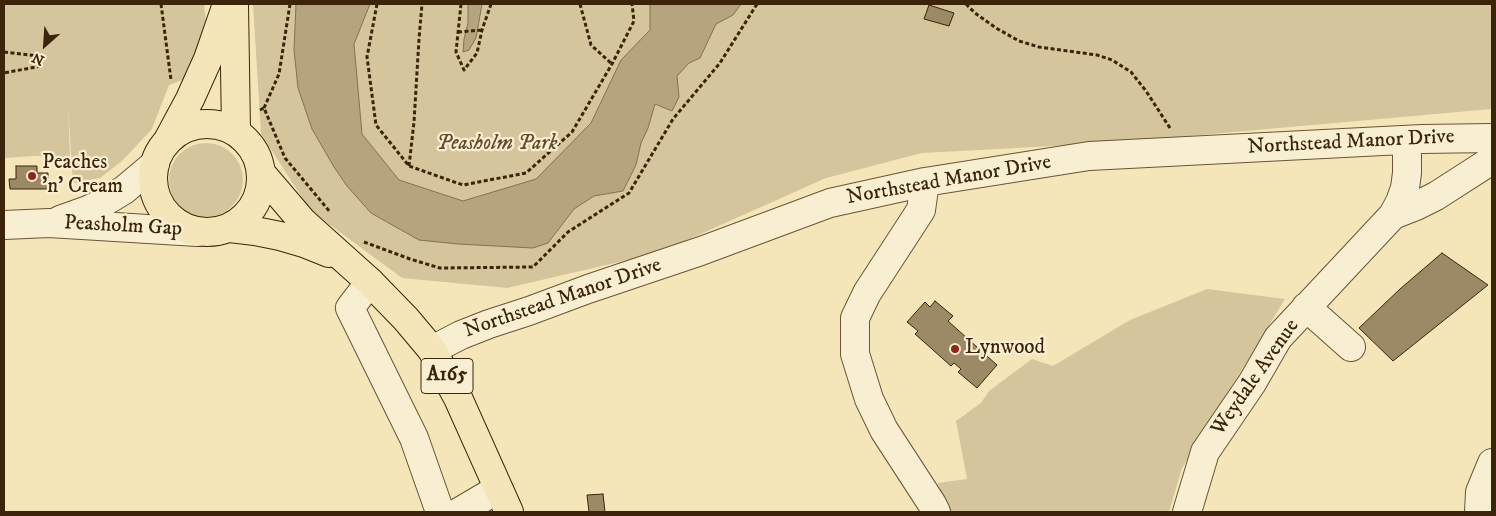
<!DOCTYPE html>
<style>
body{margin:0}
#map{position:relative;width:1496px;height:516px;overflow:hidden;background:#f5e6ba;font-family:"IM FELL DW Pica",serif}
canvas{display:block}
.frame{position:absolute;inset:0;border:5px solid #3b2409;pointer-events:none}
.north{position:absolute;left:20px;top:20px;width:50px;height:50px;-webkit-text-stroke:4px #f8efd2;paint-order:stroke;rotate:206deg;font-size:14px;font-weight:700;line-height:20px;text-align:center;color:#3b2409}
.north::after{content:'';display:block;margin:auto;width:18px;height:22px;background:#3b2409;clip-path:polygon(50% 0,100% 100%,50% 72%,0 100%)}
</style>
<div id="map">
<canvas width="1496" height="516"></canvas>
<div class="frame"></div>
<div class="north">N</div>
</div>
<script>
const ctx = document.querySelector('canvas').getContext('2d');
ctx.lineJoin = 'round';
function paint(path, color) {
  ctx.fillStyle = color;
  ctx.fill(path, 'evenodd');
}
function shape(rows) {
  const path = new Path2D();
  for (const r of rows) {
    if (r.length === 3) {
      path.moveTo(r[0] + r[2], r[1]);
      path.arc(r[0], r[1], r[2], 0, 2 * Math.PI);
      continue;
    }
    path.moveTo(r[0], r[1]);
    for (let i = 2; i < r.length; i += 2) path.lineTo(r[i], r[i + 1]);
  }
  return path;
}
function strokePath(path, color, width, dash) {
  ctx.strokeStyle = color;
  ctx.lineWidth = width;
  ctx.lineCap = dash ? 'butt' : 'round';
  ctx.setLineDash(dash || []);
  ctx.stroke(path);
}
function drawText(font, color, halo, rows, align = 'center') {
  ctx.font = font + ' "IM FELL DW Pica",serif';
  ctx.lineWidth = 4.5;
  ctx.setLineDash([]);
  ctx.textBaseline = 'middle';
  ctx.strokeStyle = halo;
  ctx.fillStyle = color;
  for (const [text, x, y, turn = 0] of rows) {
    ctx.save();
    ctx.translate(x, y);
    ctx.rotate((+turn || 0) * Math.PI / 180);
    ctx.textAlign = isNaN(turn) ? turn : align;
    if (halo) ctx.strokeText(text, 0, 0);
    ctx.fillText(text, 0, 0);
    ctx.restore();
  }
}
const green = shape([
 [4,4,204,4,206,22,185,79,169,85,152,129,122,161,100,178,73,183,68,106,70,157,35,156,4,158],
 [253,4,1492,4,1492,109,1111,143,922,153,826,178,658,253,507,288,402,278,310,210,261,134],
 [206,180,37],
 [1207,289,1285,299,1182,468,1169,512,946,512,938,483,967,479,956,421,981,403,989,391,1032,359,1053,366,1130,320]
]);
const water = shape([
 [296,4,370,4,354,44,362,134,399,180,463,201,536,179,591,123,621,60,650,30,650,4,741,4,733,15,716,24,700,58,689,63,677,76,679,97,672,111,655,104,648,128,641,143,636,165,623,191,594,196,574,209,548,243,533,248,458,244,419,240,371,213,347,186,334,167,312,129,298,88,294,50,296,4],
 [468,4,482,4,476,38,469,50,463,52,464,39,468,23,468,4]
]);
const building = shape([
 [929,5,954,13,949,26,924,19,929,5],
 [16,166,37,166,37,173,48,173,48,189,10,189,9,179,16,179,16,166],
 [1442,253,1488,285,1393,361,1359,328,1400,289,1442,253],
 [935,301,953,316,948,321,997,365,977,388,958,372,961,369,954,363,951,366,915,334,918,331,907,322,925,302,930,307,935,301],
 [603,494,605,512,589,512,587,495,603,494]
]);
const path = shape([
 [161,4,171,80],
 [377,4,367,57,376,125,409,166,463,185,526,173,572,132,612,64,634,21,632,4],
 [461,4,456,52,464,70,477,53,482,30,491,4],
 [580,4,591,45,612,64],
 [966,4,975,13,996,28,1019,41,1039,47,1097,55,1112,60,1131,72,1146,91,1170,128],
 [458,32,482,30],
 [4,52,39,56,41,66,4,73],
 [264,108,279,74,290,4],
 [260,110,264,108,285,158,330,212],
 [409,166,414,122,419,39,422,4],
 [364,242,410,259,440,268,533,267,568,232,629,193,673,119,720,63,757,4]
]);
const minor = shape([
 [925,182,921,210,867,293,855,318,855,354,869,399,884,430,932,504,936,512],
 [1393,215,1416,206,1436,196,1492,160],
 [60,220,88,210,106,201,124,190,155,164],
 [4,225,49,223,197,232],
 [370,282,350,308,414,438,440,512],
 [1306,307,1351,347],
 [432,350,461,335,489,324,529,311,588,289,701,251,830,203,925,182,1089,156,1422,139,1492,138],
 [459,512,498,489],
 [1187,512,1205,452,1252,383,1278,338,1393,215,1400,202,1405,188,1407,173,1407,140],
 [1479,512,1480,492,1492,463]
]);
const major = shape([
 [234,5,236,131],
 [207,178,54],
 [168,140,190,99,208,59,227,4],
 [262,174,303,222,370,282,406,319,432,350,458,398,509,512],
 [230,228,255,231,280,236,304,243,329,253]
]);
const markers = [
 [32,176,5,"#8f2418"],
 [955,349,5,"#8f2418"]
];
const shields = [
 [447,376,52]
];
const shieldNames = [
 ["A165",447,376]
];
const streetNames = [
 ["Northstead Manor Drive",1351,143,-3],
 ["Northstead Manor Drive",949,181,-10],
 ["Peasholm Gap",123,227,3],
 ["Northstead Manor Drive",563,299,-19],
 ["Weydale Avenue",1256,378,-55]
];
const parkNames = [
 ["Peasholm Park",497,145]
];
const poiNames = [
 ["Peaches",42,164],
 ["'n' Cream",42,188],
 ["Lynwood",965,349]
];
paint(green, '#d5c59c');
paint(water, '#b6a47e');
strokePath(water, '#85714f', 1);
paint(building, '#9c8965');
strokePath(building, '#3b2409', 1);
strokePath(minor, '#6a5435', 30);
strokePath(major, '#3b2409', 30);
strokePath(path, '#3b2409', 3, [4, 2.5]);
strokePath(minor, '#f8efd2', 28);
strokePath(major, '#f5e6ba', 28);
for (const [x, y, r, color] of markers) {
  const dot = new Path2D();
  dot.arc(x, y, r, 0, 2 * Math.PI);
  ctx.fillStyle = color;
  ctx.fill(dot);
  strokePath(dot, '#f8efd2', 2);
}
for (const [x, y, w] of shields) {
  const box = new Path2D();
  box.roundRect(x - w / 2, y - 17.5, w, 35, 4);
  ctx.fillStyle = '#f8efd2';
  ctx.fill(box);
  strokePath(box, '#3b2409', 1);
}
drawText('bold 20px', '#3b2409', null, shieldNames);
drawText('21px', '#3b2409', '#f8efd2', streetNames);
drawText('italic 21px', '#624c2e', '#f8efd2', parkNames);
drawText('21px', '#3b2409', '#f8efd2', poiNames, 'left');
</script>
